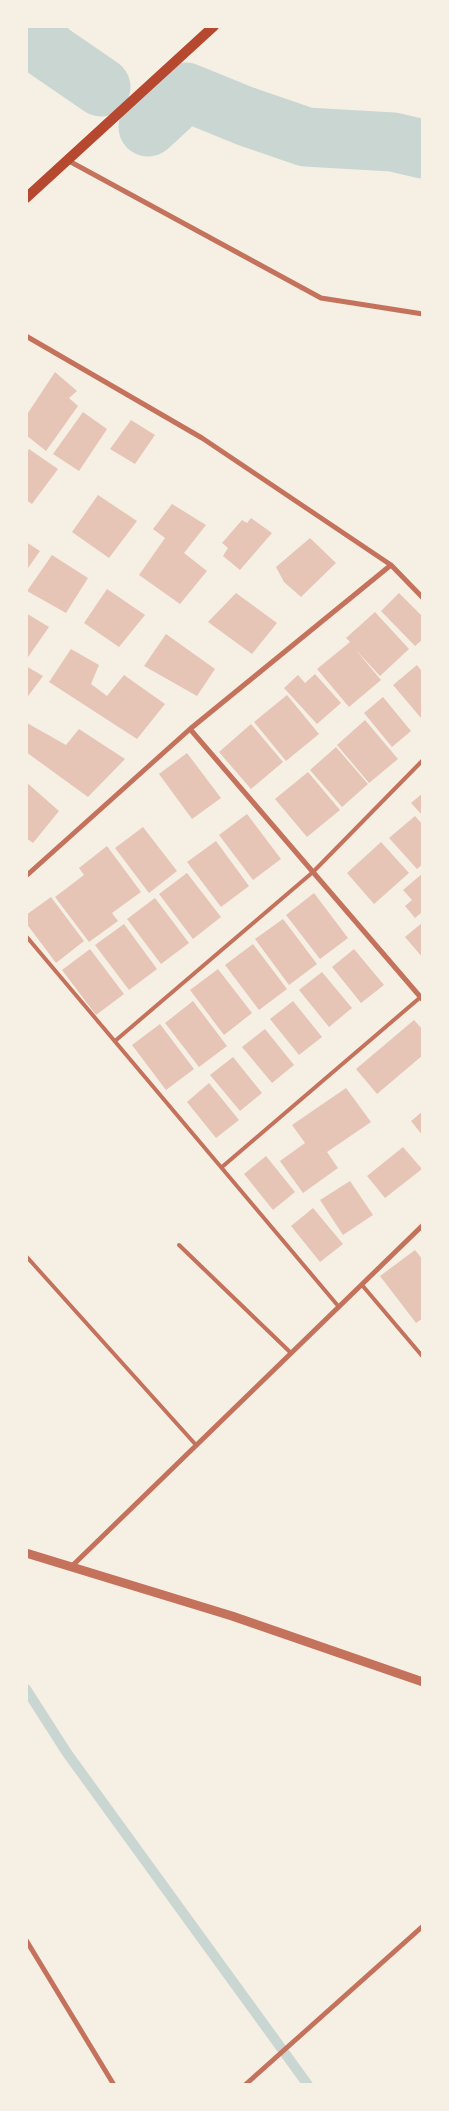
<!DOCTYPE html>
<style>
body{margin:0}
#map{position:relative;width:449px;height:2111px;overflow:hidden;background:#f6efe4;font-family:"Public Sans",sans-serif}
canvas{display:block}
.frame{position:absolute;inset:0;border:28px solid #f6efe4;pointer-events:none}
</style>
<div id="map">
<canvas width="449" height="2111"></canvas>
<div class="frame"></div>
</div>
<script>
const ctx = document.querySelector('canvas').getContext('2d');
ctx.lineJoin = 'round';
function shape(rows) {
  const path = new Path2D();
  for (const r of rows) {
    path.moveTo(r[0], r[1]);
    for (let i = 2; i < r.length; i += 2) path.lineTo(r[i], r[i + 1]);
  }
  return path;
}
function strokePath(path, color, width, dash) {
  ctx.strokeStyle = color;
  ctx.lineWidth = width;
  ctx.lineCap = dash ? 'butt' : 'round';
  ctx.setLineDash(dash || []);
  ctx.stroke(path);
}
function paint(path, color) {
  ctx.fillStyle = color;
  ctx.fill(path, 'evenodd');
}
const stream = shape([
 [26,1689,67,1753,308,2085]
]);
const river = shape([
 [33,26,47,50,101,87],
 [148,127,186,92,245,116,306,137,393,142,423,149]
]);
const building = shape([
 [55,372,77,391,69,398,78,406,46,451,26,435,26,416],
 [83,412,107,429,79,471,53,454],
 [131,420,155,435,135,464,110,449],
 [29,449,58,469,32,504,26,500,26,453],
 [98,495,137,521,109,558,72,532],
 [172,504,206,525,184,553,207,571,180,604,139,575,165,538,153,529],
 [251,518,272,533,240,570,223,556,228,548,222,543,242,520,247,523],
 [310,538,336,563,301,597,284,582,276,567],
 [26,542,40,551,26,571],
 [52,555,88,578,66,613,27,591],
 [107,589,145,615,119,647,84,623],
 [236,593,277,623,252,654,208,622],
 [399,593,423,617,423,639,415,646,381,611],
 [375,612,409,649,380,676,355,649,381,680,349,707,317,669,350,642,346,638],
 [26,613,49,627,26,660],
 [166,634,215,669,197,696,144,666],
 [71,649,99,665,91,684,107,696,124,675,165,704,137,739,49,682],
 [417,665,423,673,421,718,393,685],
 [26,666,43,676,26,699],
 [315,674,341,703,317,724,284,688,298,675,305,683],
 [287,695,319,734,286,761,254,722],
 [383,697,411,731,392,747,364,713],
 [365,720,398,759,369,783,337,745],
 [27,723,66,745,79,729,125,759,88,797,26,752],
 [251,724,283,762,251,789,219,752],
 [336,747,368,784,342,807,310,770],
 [187,753,221,798,192,819,159,774],
 [308,772,340,810,307,837,275,799],
 [26,782,59,811,33,843,26,838],
 [423,793,423,816,411,803],
 [247,814,281,859,253,880,219,835],
 [415,816,423,825,423,864,417,869,389,838],
 [143,827,177,871,149,893,115,848],
 [216,841,249,886,221,907,187,862],
 [381,842,409,873,374,904,347,873],
 [107,846,141,892,112,913,118,921,89,942,55,897,84,875,79,868],
 [187,873,221,917,193,939,159,894],
 [423,873,423,914,421,913,415,918,405,906,412,900,403,890],
 [314,893,348,938,320,959,286,915],
 [51,897,84,941,56,963,26,923,26,915],
 [155,898,189,943,161,964,127,919],
 [283,919,317,964,289,985,255,939],
 [423,922,423,958,405,937],
 [124,924,157,969,129,990,95,945],
 [253,944,287,989,259,1010,225,965],
 [90,949,124,994,96,1015,62,970],
 [354,949,384,985,361,1003,332,967],
 [218,969,252,1013,224,1035,190,990],
 [322,972,352,1008,329,1027,299,990],
 [193,1001,227,1046,199,1067,165,1023],
 [293,1001,322,1037,299,1055,270,1019],
 [414,1020,423,1030,423,1055,377,1094,356,1069],
 [160,1024,194,1069,166,1090,132,1045],
 [265,1029,294,1065,272,1083,242,1047],
 [233,1057,262,1093,240,1111,210,1075],
 [209,1083,239,1120,216,1138,187,1102],
 [346,1088,371,1122,327,1152,338,1168,303,1193,280,1161,305,1143,292,1125],
 [423,1111,423,1136,411,1121],
 [403,1147,422,1169,385,1198,367,1176],
 [266,1156,295,1192,273,1210,244,1174],
 [350,1181,373,1215,343,1235,320,1200],
 [313,1208,343,1244,320,1262,291,1226],
 [415,1250,423,1260,423,1318,416,1323,380,1276]
]);
const service = shape([
 [26,936,339,1307],
 [115,1041,313,872,423,760],
 [222,1167,423,995],
 [179,1245,291,1353],
 [26,1256,196,1445],
 [362,1285,423,1357]
]);
const minor = shape([
 [69,161,321,298,423,314],
 [26,336,202,438,391,565,423,598],
 [190,729,423,1000],
 [26,876,190,729,391,565],
 [72,1566,423,1225],
 [26,1940,114,2085],
 [245,2085,423,1926]
]);
const tertiary = shape([
 [26,1553,232,1616,423,1682]
]);
const secondary = shape([
 [26,198,214,26]
]);
strokePath(stream, '#c9d6d2', 10);
strokePath(river, '#c9d6d2', 59);
paint(building, '#e6c5b7');
strokePath(service, '#c5725c', 4);
strokePath(minor, '#c5725c', 5);
strokePath(tertiary, '#c5725c', 9);
strokePath(secondary, '#b5482f', 10);
</script>
